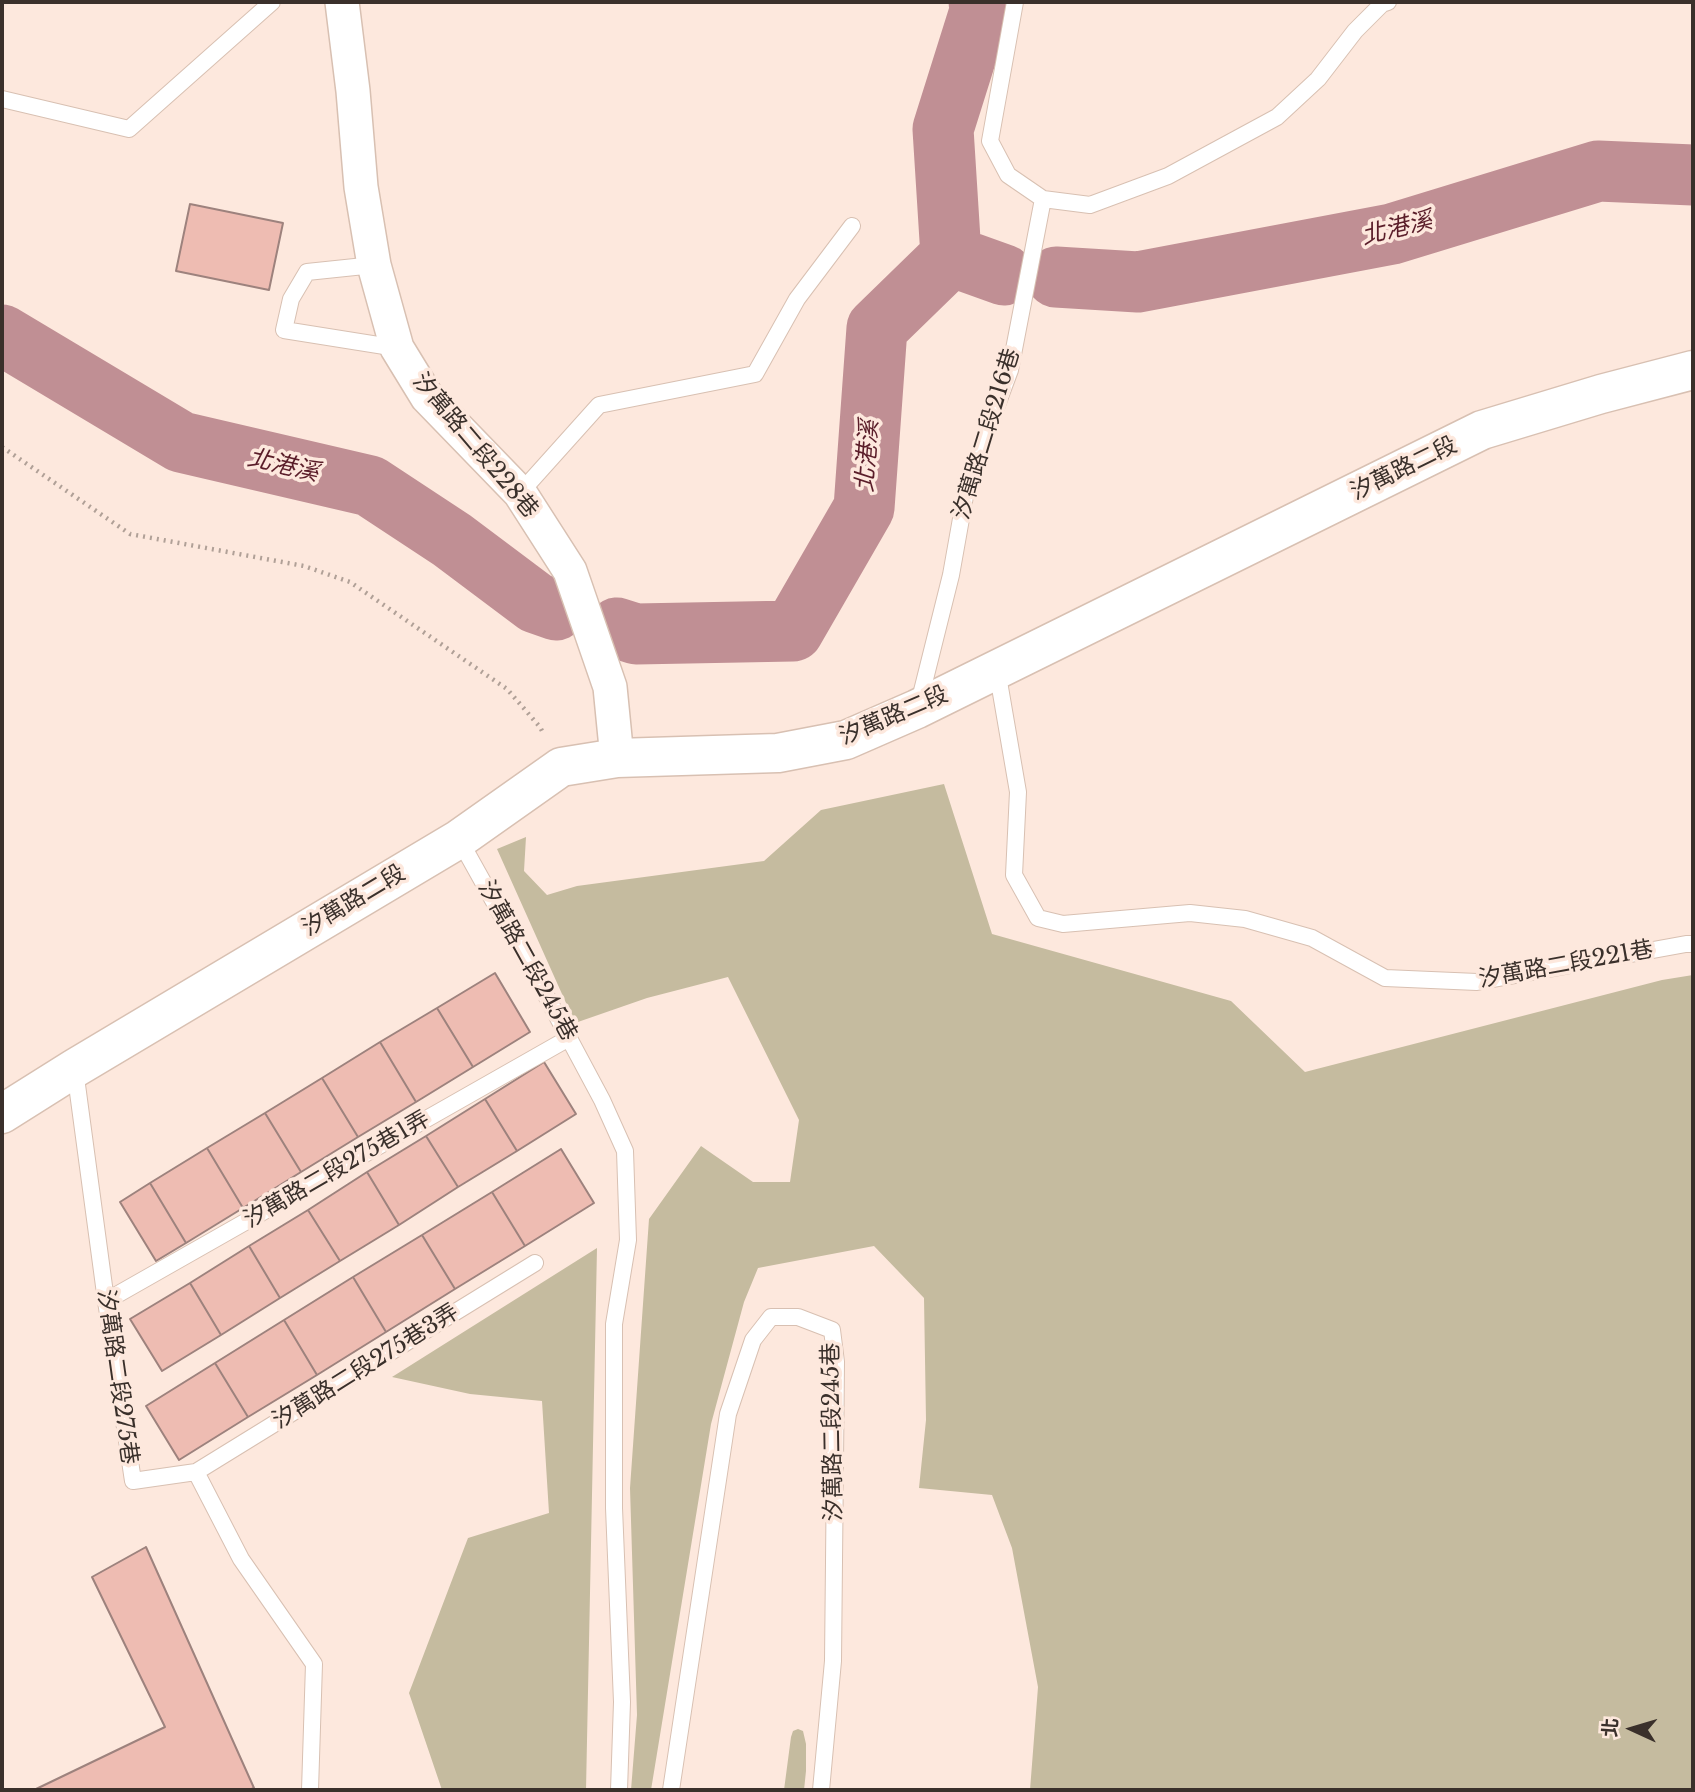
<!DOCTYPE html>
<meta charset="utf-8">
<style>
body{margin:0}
#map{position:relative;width:1695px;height:1792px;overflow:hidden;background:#fde8dd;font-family:"Libre Baskerville","Noto Sans TC",serif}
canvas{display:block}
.frame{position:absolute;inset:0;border:4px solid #3a302b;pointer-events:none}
.north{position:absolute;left:1597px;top:1694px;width:70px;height:70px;-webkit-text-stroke:5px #fde8dd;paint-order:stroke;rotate:274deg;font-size:19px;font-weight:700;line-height:28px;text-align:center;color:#3a302b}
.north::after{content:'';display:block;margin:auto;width:24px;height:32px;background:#3a302b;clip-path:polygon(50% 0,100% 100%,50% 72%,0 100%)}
</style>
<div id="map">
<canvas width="1695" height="1792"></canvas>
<div class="frame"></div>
<div class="north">北</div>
</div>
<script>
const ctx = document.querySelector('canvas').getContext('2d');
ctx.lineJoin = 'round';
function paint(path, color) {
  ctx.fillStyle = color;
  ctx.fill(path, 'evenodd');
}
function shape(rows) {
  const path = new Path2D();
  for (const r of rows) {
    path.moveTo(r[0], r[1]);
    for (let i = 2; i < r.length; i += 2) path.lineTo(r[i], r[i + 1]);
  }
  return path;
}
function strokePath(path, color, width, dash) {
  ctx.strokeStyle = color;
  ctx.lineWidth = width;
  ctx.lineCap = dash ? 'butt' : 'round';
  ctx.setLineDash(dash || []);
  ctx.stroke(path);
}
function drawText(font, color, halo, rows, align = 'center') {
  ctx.font = font + ' "Libre Baskerville","Noto Sans TC",serif';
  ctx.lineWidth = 7;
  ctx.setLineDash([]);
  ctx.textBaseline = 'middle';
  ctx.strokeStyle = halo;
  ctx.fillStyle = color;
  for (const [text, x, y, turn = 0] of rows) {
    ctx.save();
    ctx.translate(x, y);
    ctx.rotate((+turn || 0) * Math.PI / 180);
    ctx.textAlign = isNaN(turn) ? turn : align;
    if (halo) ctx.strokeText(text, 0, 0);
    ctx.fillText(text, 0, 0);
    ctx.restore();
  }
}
const green = shape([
 [944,784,992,934,1231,1001,1305,1072,1662,980,1693,975,1693,1790,1030,1790,1038,1687,1012,1548,992,1495,919,1488,926,1420,924,1298,874,1246,758,1268,744,1302,711,1424,651,1790,631,1790,637,1715,630,1488,649,1219,701,1146,753,1182,790,1182,799,1120,728,977,647,998,575,1023,497,849,526,837,524,871,547,895,577,886,764,861,821,810],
 [597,1248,586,1790,442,1790,409,1693,468,1538,549,1513,542,1401,470,1394,392,1377],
 [798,1729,803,1731,806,1744,806,1771,804,1790,784,1790,791,1737,793,1731]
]);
const river = shape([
 [951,256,943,129,981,8,979,2],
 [1056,277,1138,282,1392,234,1598,171,1693,175],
 [2,335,181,442,370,486,452,540,536,603,556,610],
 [617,628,636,634,793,631,864,508,877,328,951,256,1004,275]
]);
const building = shape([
 [190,204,283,223,269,290,176,271,190,204],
 [495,973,530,1032,473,1067,437,1008,495,973],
 [437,1008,473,1067,416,1102,380,1042,437,1008],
 [380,1042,416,1102,358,1137,322,1078,380,1042],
 [544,1062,576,1114,517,1151,485,1099,544,1062],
 [322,1078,358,1137,301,1172,265,1113,322,1078],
 [485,1099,517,1151,458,1187,426,1136,485,1099],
 [265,1113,301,1172,243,1208,207,1148,265,1113],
 [426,1136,458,1187,399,1225,367,1172,426,1136],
 [207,1148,243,1208,186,1243,150,1183,207,1148],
 [561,1149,594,1203,525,1246,492,1192,561,1149],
 [367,1172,399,1225,340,1261,308,1210,367,1172],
 [150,1183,186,1243,156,1261,120,1202,150,1183],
 [492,1192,525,1246,455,1289,422,1235,492,1192],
 [308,1210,340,1261,280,1298,249,1246,308,1210],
 [422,1235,455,1289,386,1332,353,1277,422,1235],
 [249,1246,280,1298,221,1335,190,1283,249,1246],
 [353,1277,386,1332,317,1375,284,1320,353,1277],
 [190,1283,221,1335,162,1371,130,1319,190,1283],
 [284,1320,317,1375,248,1417,215,1363,284,1320],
 [215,1363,248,1417,179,1460,146,1406,215,1363],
 [146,1547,254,1788,249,1790,34,1790,165,1727,92,1577,146,1547]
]);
const path = shape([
 [2,447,130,534,304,566,350,582,507,689,540,727,544,735]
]);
const service = shape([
 [1015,2,990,141,1008,175,1043,199,1090,205,1168,176,1277,117,1318,79,1355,31,1382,4,1388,2],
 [2,99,129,129,272,2],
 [374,265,307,272,291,299,284,330,397,348],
 [520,493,599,405,755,374,797,299,852,226],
 [997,670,1018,792,1014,875,1038,918,1063,924,1190,913,1245,919,1312,938,1385,978,1477,982,1686,944,1693,944],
 [919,703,951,575,967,485,1010,370,1043,199],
 [459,839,541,986,602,1100,625,1151,628,1240,614,1324,614,1508,622,1702,619,1790],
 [75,1070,106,1301,133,1481,196,1472,241,1559,314,1664,310,1790],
 [106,1301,569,1038],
 [196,1472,535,1263],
 [671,1790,728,1414,753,1340,771,1317,798,1317,832,1330,836,1362,833,1661,821,1790]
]);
const minor = shape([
 [342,2,353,91,361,187,374,265,397,348,427,397,520,493,570,571,610,687,617,758]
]);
const tertiary = shape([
 [2,1114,75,1068,459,839,561,767,617,758,778,753,846,740,917,709,1482,430,1601,394,1693,370]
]);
const streetNames = [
 ["汐萬路二段216巷",987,434,-73],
 ["汐萬路二段228巷",475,446,50],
 ["汐萬路二段",1404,469,-26],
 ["汐萬路二段",894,716,-23],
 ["汐萬路二段",354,901,-31],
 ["汐萬路二段245巷",527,961,61],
 ["汐萬路二段221巷",1566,965,-10],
 ["汐萬路二段275巷1弄",337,1170,-30],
 ["汐萬路二段275巷3弄",366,1367,-32],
 ["汐萬路二段275巷",117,1377,82],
 ["汐萬路二段245巷",833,1432,-91]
];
const waterNames = [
 ["北港溪",1397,229,-14],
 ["北港溪",868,456,-86],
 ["北港溪",283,466,13]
];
paint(green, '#c5bb9f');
strokePath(river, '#c08f94', 61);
paint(building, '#eebcb2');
strokePath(building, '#9d827d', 2);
strokePath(service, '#d8c0b2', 18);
strokePath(minor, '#d8c0b2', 36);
strokePath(tertiary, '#d8c0b2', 41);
strokePath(path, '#b0a097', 4.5, [2, 5]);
strokePath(service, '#fff', 16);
strokePath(minor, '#fff', 33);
strokePath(tertiary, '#fff', 38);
drawText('23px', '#3a302b', '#fde8dd', streetNames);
drawText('italic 24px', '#5a1d29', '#fde8dd', waterNames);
</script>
